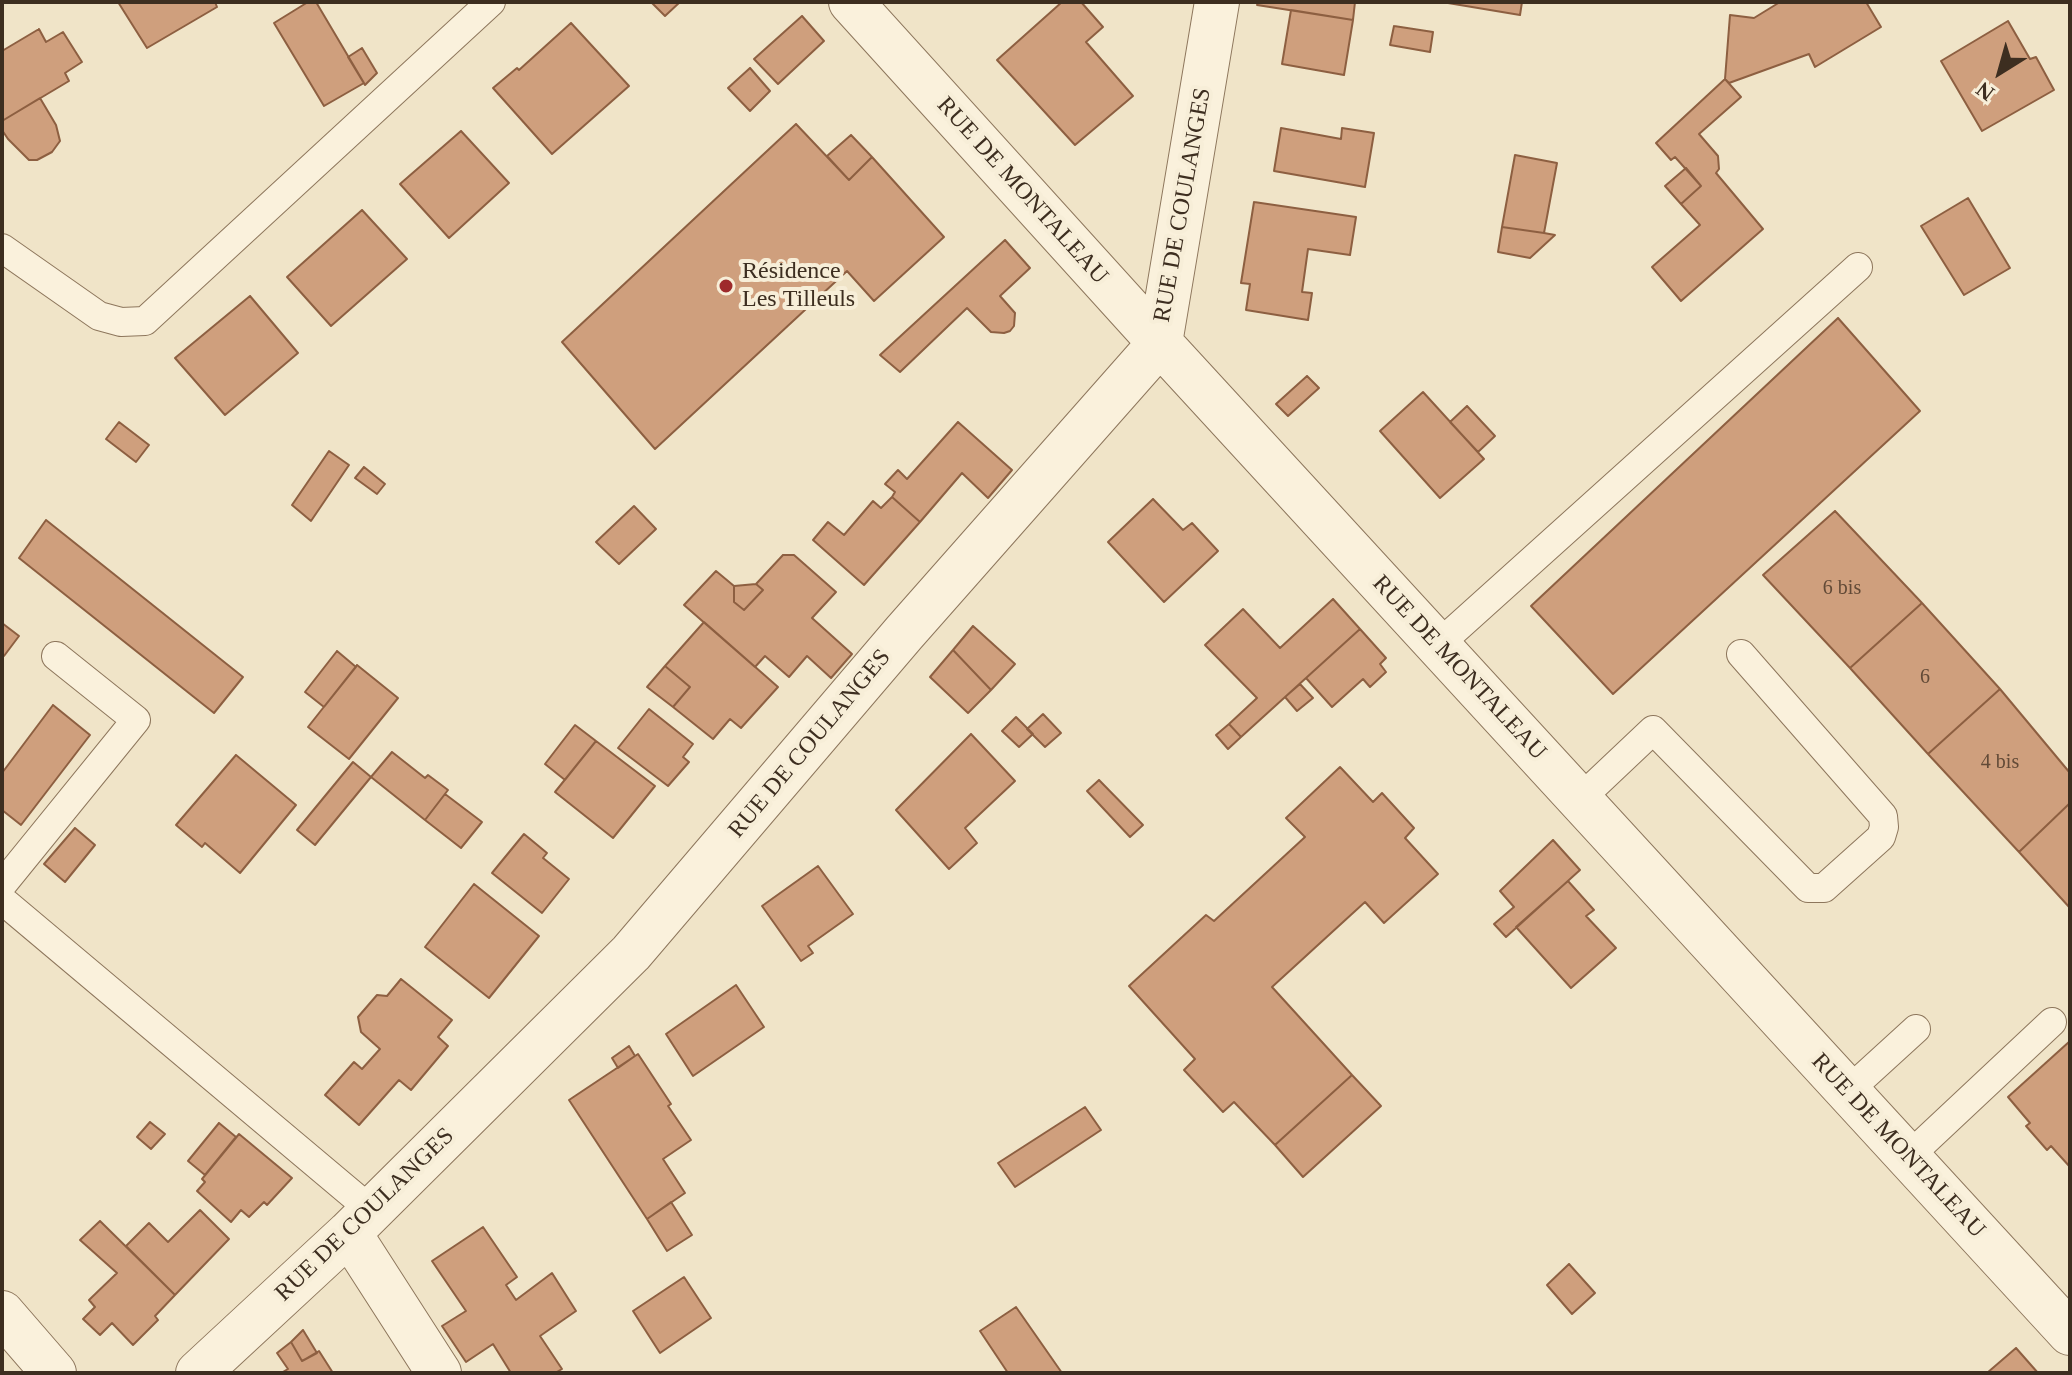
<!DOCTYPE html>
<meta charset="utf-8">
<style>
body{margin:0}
#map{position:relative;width:2072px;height:1375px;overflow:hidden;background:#f0e4c8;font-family:"Times New Roman",serif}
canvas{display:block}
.frame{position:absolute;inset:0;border:4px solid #3d2e20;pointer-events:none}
.north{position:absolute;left:1960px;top:32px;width:80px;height:80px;-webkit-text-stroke:6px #f7eed8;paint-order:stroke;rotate:217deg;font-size:22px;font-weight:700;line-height:32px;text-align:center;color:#3d2e20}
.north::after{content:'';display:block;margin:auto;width:28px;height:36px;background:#3d2e20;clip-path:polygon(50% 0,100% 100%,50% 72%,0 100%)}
</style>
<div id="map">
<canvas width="2072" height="1375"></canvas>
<div class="frame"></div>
<div class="north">N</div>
</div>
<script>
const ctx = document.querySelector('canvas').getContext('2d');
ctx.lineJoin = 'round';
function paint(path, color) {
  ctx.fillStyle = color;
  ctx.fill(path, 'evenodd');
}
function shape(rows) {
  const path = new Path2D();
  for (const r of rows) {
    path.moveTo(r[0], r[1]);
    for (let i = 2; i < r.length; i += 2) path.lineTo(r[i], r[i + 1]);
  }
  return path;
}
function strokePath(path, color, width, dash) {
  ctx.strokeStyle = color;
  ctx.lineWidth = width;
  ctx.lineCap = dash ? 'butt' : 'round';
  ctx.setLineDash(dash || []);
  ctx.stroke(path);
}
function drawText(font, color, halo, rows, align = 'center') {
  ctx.font = font + ' "Times New Roman",serif';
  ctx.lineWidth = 8;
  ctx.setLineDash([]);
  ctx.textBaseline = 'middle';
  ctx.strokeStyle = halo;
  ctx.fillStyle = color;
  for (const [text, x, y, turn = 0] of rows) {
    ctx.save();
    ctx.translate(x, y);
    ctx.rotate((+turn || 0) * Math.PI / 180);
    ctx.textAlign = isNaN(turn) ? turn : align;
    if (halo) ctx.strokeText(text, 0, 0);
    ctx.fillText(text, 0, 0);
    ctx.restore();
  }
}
const building = shape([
 [118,2,215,2,217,7,147,48,118,2],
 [308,2,316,2,364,83,324,106,274,23,308,2],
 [651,2,680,2,665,16,651,2],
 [1062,2,1081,2,1103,27,1086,42,1133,96,1075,145,997,60,1062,2],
 [1258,2,1355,2,1353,20,1257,5,1258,2],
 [1442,2,1522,2,1520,15,1442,2],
 [1780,2,1866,2,1881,27,1815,67,1809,54,1729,83,1725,79,1730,15,1754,18,1780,2],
 [1291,10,1353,20,1344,75,1282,64,1291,10],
 [802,16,824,41,778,84,754,59,802,16],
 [2008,21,2030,59,2036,57,2054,90,1982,131,1941,61,2008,21],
 [571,23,629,86,552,154,493,88,517,68,519,70,571,23],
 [1394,26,1433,32,1430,52,1390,45,1394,26],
 [39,29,46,42,63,32,82,62,65,73,69,81,2,121,2,51,39,29],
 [362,48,377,73,365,85,348,57,362,48],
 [750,68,770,91,750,111,728,88,750,68],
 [1725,79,1741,97,1699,134,1718,156,1719,169,1716,173,1763,229,1681,301,1652,267,1700,225,1681,204,1701,186,1675,157,1671,160,1656,143,1725,79],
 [40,98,56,125,60,141,52,152,37,160,29,160,8,139,2,130,2,121,40,98],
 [796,124,849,180,872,157,944,237,874,301,847,271,655,449,562,342,796,124],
 [1281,128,1341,139,1342,128,1374,133,1365,187,1274,171,1281,128],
 [461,131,509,183,449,238,400,184,461,131],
 [851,135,872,157,849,180,827,156,851,135],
 [1515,155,1557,163,1544,233,1502,227,1515,155],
 [1686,168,1701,186,1681,204,1665,186,1686,168],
 [1968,198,2010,268,1964,295,1921,226,1968,198],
 [1254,202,1356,217,1350,255,1308,249,1302,292,1312,293,1308,320,1246,310,1250,284,1241,283,1254,202],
 [362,210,407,259,331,326,287,277,362,210],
 [1502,227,1544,233,1555,235,1530,258,1498,252,1502,227],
 [1005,240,1030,268,1000,296,1015,313,1014,326,1010,331,1004,333,991,332,967,308,900,372,880,355,1005,240],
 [250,296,298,353,225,415,175,358,250,296],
 [1838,318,1920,411,1613,694,1531,606,1838,318],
 [1307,376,1319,388,1288,416,1276,404,1307,376],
 [1423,392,1484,459,1440,498,1380,431,1423,392],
 [1467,406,1495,436,1478,452,1450,422,1467,406],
 [119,422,149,445,136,462,106,439,119,422],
 [958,422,1012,470,988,498,962,473,920,522,892,497,895,492,885,484,898,470,907,479,958,422],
 [329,451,349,465,311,521,292,505,329,451],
 [364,467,385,484,377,494,355,478,364,467],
 [892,497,920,522,864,585,813,540,828,522,844,535,873,501,881,508,892,497],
 [1153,499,1183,530,1192,523,1218,551,1164,602,1108,542,1153,499],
 [634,506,656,529,619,564,596,542,634,506],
 [1835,511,1922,603,1850,668,1763,575,1835,511],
 [46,520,243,677,214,713,19,558,46,520],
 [783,555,794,555,836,592,812,618,852,654,831,678,807,656,789,677,765,656,755,667,684,605,716,571,734,586,734,602,744,610,763,590,756,584,783,555],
 [756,584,763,590,744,610,734,602,734,586,756,584],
 [1333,599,1360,629,1241,737,1229,724,1257,698,1205,645,1243,609,1280,648,1333,599],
 [1922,603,2000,689,1928,754,1850,668,1922,603],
 [704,622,778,687,741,728,730,719,713,739,673,707,690,687,665,666,704,622],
 [2,623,19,636,4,656,2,655,2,623],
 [973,626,1015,664,991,690,953,650,973,626],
 [1360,629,1386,658,1380,664,1386,672,1370,687,1363,679,1332,707,1306,678,1360,629],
 [953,650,991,690,968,713,930,677,953,650],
 [337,651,356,667,324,707,305,692,337,651],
 [357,665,398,698,349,759,308,727,357,665],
 [665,666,690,687,673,707,647,687,665,666],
 [1300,684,1313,698,1297,711,1285,697,1300,684],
 [2000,689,2070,773,2070,803,2019,852,1928,754,2000,689],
 [53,705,90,735,21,825,2,810,2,773,53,705],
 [649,709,693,744,683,757,689,762,668,786,618,748,649,709],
 [1043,714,1061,733,1045,747,1027,729,1043,714],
 [1016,717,1033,734,1019,747,1002,731,1016,717],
 [1229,724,1241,737,1228,749,1216,735,1229,724],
 [575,725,596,741,565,780,545,764,575,725],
 [971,734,1015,781,965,828,977,843,949,869,896,810,971,734],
 [596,741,655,786,613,838,555,792,596,741],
 [392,752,425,778,428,775,448,790,425,820,371,777,392,752],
 [236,755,296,805,240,873,205,843,202,847,176,825,236,755],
 [353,762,371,777,315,845,297,830,353,762],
 [1340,767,1373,802,1382,793,1414,828,1405,838,1438,874,1384,923,1365,902,1272,987,1352,1075,1275,1145,1234,1102,1223,1112,1184,1070,1195,1059,1129,986,1206,915,1214,921,1305,837,1286,818,1340,767],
 [1099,780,1143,825,1130,837,1087,791,1099,780],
 [445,794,482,822,461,848,425,820,445,794],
 [2070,803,2070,908,2019,852,2070,803],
 [75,828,95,845,65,882,44,864,75,828],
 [524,834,547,853,543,858,569,879,542,913,492,873,524,834],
 [1553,840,1580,870,1506,937,1494,924,1514,907,1500,891,1553,840],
 [818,866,853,914,808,946,813,953,801,961,762,906,818,866],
 [1568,881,1594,910,1586,916,1616,948,1571,988,1516,927,1568,881],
 [474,884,539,936,489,998,425,947,474,884],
 [401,979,452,1020,438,1037,448,1046,411,1090,399,1080,359,1125,325,1095,354,1062,362,1069,380,1049,361,1032,358,1017,377,995,387,996,401,979],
 [736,985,764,1027,693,1076,666,1034,736,985],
 [2070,1041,2070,1167,2051,1146,2047,1150,2026,1126,2030,1123,2008,1097,2070,1041],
 [629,1046,635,1056,618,1068,612,1058,629,1046],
 [638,1054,671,1104,668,1106,691,1140,663,1159,685,1193,647,1219,569,1100,638,1054],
 [1352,1075,1381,1106,1303,1177,1275,1145,1352,1075],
 [1085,1107,1101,1130,1015,1187,998,1163,1085,1107],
 [150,1122,165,1134,151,1149,137,1137,150,1122],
 [219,1123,236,1137,205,1175,188,1161,219,1123],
 [239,1134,292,1178,267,1205,264,1202,249,1217,241,1210,231,1222,197,1191,205,1182,202,1179,239,1134],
 [671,1202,692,1235,667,1251,647,1219,671,1202],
 [200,1210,229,1239,175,1295,126,1246,149,1223,168,1242,200,1210],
 [100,1221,175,1295,155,1316,158,1320,133,1345,112,1323,100,1335,83,1319,95,1307,89,1300,117,1273,80,1240,100,1221],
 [483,1227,517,1277,506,1285,516,1300,552,1273,576,1311,540,1336,562,1369,555,1373,511,1373,493,1344,466,1362,442,1326,466,1311,432,1261,483,1227],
 [1569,1264,1595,1293,1572,1314,1547,1285,1569,1264],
 [684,1277,711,1318,660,1353,633,1311,684,1277],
 [1016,1307,1062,1373,1008,1373,980,1331,1016,1307],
 [303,1330,317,1353,302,1361,291,1342,303,1330],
 [291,1342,302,1361,319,1351,333,1373,281,1373,288,1369,277,1353,291,1342],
 [2016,1348,2038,1373,1987,1373,2016,1348]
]);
const lane = shape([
 [2,248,99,316,121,322,145,321,491,2],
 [1438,645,1858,267],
 [1580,799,1653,730,1808,888,1824,888,1881,837,1884,827,1883,816,1741,654],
 [2,885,136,720,56,656],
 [2,900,372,1211],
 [1848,1091,1916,1029],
 [1908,1157,2052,1022]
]);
const street = shape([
 [851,2,1160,343,2070,1333],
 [349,1233,439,1373],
 [2,1313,54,1373],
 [198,1373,349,1233,631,953,904,633,1160,343,1217,2]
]);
const markers = [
 [726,286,8,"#9e2a2b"]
];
const numberNames = [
 ["6 bis",1842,589],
 ["6",1925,678],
 ["4 bis",2000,763]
];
const streetNames = [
 ["RUE DE MONTALEAU",1022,191,48],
 ["RUE DE COULANGES",1183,205,-80],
 ["RUE DE MONTALEAU",1459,668,47],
 ["RUE DE COULANGES",810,744,-50],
 ["RUE DE MONTALEAU",1898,1146,47],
 ["RUE DE COULANGES",365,1215,-44]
];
const poiNames = [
 ["Résidence",742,272],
 ["Les Tilleuls",742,300]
];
paint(building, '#cf9f7d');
strokePath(building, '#8d5f41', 2);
strokePath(lane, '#8d765c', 30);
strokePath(street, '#8d765c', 46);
strokePath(lane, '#faf1dc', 28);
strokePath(street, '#faf1dc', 44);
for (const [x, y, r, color] of markers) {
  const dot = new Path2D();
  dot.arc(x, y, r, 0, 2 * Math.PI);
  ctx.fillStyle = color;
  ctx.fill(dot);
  strokePath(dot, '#f7eed8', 3);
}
drawText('20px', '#624a37', null, numberNames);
drawText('24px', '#3d2e20', '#f7eed8', streetNames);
drawText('24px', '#3d2e20', '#f7eed8', poiNames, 'left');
</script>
